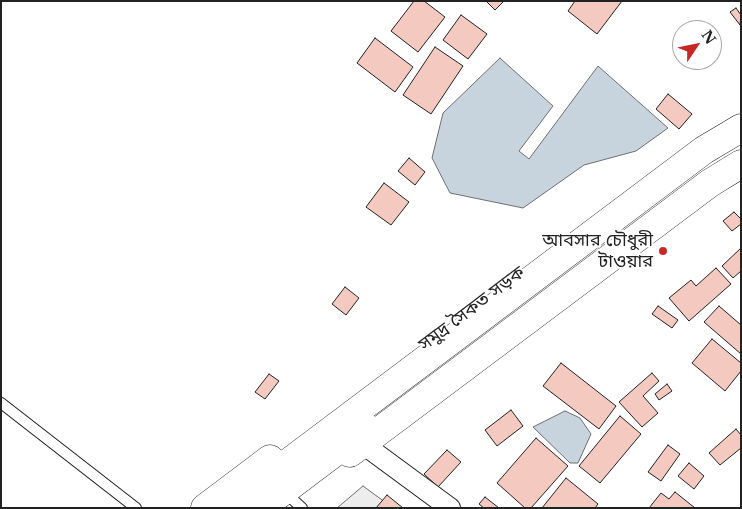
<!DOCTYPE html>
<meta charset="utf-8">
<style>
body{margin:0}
#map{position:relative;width:742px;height:509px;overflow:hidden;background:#fff;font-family:"Libre Baskerville",serif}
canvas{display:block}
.frame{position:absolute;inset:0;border:2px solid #222;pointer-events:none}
.north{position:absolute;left:672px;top:20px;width:50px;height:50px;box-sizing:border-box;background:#fff;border:1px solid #a7a7a7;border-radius:50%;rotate:56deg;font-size:14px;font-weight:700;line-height:20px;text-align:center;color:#222}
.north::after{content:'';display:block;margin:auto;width:18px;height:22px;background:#c62828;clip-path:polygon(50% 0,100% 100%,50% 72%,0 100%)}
</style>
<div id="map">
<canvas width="742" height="509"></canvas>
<div class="frame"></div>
<div class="north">N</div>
</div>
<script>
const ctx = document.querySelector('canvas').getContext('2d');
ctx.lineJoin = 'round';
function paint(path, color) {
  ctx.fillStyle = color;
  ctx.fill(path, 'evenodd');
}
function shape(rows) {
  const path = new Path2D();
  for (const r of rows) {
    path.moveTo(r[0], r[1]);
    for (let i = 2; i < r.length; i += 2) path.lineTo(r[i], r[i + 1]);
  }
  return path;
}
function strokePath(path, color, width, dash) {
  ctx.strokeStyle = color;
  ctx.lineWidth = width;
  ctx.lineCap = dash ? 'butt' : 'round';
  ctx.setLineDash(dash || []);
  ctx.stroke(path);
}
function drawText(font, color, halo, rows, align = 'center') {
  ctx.font = font + ' "Libre Baskerville","Noto Sans Bengali",serif';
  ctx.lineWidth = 4;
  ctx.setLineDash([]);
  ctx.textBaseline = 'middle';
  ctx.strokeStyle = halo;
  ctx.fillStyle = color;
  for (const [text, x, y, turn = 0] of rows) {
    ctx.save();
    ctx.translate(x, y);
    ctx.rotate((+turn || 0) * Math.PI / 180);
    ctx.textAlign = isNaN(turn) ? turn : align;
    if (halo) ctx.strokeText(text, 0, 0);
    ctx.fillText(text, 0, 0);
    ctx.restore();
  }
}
const parking = shape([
 [363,486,393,508,337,508,363,486]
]);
const water = shape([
 [500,58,553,106,519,151,529,159,598,66,668,128,636,151,584,165,523,208,450,193,432,158,443,113,500,58],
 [565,411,580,418,591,434,578,463,570,463,533,427,565,411]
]);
const building = shape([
 [414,1,424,1,445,17,418,52,391,31,414,1],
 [486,1,504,1,495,10,486,1],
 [575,1,622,1,597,34,568,11,575,1],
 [736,8,741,15,740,25,730,12,736,8],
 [461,15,487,34,468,59,443,40,461,15],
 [375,38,413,67,395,92,357,63,375,38],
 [435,47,463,66,431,114,403,95,435,47],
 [668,94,692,114,679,129,656,109,668,94],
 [409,158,425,172,415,185,398,171,409,158],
 [384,183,409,202,391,225,366,207,384,183],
 [734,212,741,219,741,224,732,231,723,221,734,212],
 [741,248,741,271,733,278,722,266,741,248],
 [716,268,731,284,689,321,669,298,691,280,696,286,716,268],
 [345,287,359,298,346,315,332,304,345,287],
 [658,306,678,320,672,328,652,314,658,306],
 [719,306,741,325,741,354,704,322,719,306],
 [712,339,741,363,741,371,725,391,692,363,712,339],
 [561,363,616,406,599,429,543,386,561,363],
 [652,373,659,381,643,396,658,413,642,427,619,402,652,373],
 [269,374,279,381,265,399,255,392,269,374],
 [667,384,672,391,659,400,655,394,667,384],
 [511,410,523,426,497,446,485,430,511,410],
 [620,416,641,434,600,483,579,466,620,416],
 [736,429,741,435,741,448,720,465,709,453,736,429],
 [536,438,568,466,531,508,525,508,497,483,536,438],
 [668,445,680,454,661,481,648,472,668,445],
 [447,450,461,462,438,487,424,474,447,450],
 [689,463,704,476,694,489,678,476,689,463],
 [566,478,598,504,595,508,542,508,566,478],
 [675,492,695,508,649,508,661,493,669,499,675,492],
 [387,495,403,508,376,508,387,495],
 [485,497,499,508,484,508,479,504,485,497]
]);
const service = shape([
 [1,403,136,508],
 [291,498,302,508]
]);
const minor = shape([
 [363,444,450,508]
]);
const primary = shape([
 [350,453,710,183,741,164],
 [205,508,270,459]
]);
const trunk = shape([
 [228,508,704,150,741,128],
 [261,508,367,428]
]);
const markers = [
 [663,251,5,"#c62828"]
];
const poiNames = [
 ["আবসার চৌধুরী",653,241],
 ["টাওয়ার",653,262]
];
const streetNames = [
 ["সমুদ্র সৈকত সড়ক",472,309,-37]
];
paint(parking, '#ededed');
strokePath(parking, '#6f6f6f', 1);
paint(water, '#c7d3dd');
strokePath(water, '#6f6f6f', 1);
paint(building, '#f3c9c0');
strokePath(building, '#222', 1);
strokePath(service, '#222', 12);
strokePath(minor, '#222', 22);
strokePath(primary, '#222', 29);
strokePath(trunk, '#222', 29);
strokePath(service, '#fff', 10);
strokePath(minor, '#fff', 20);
strokePath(primary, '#fff', 28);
strokePath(trunk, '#fff', 28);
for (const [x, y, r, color] of markers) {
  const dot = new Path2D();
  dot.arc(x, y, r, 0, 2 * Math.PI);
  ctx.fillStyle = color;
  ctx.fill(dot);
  strokePath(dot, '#fff', 2);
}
drawText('18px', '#222', '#fff', poiNames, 'right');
drawText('18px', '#222', '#fff', streetNames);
</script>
